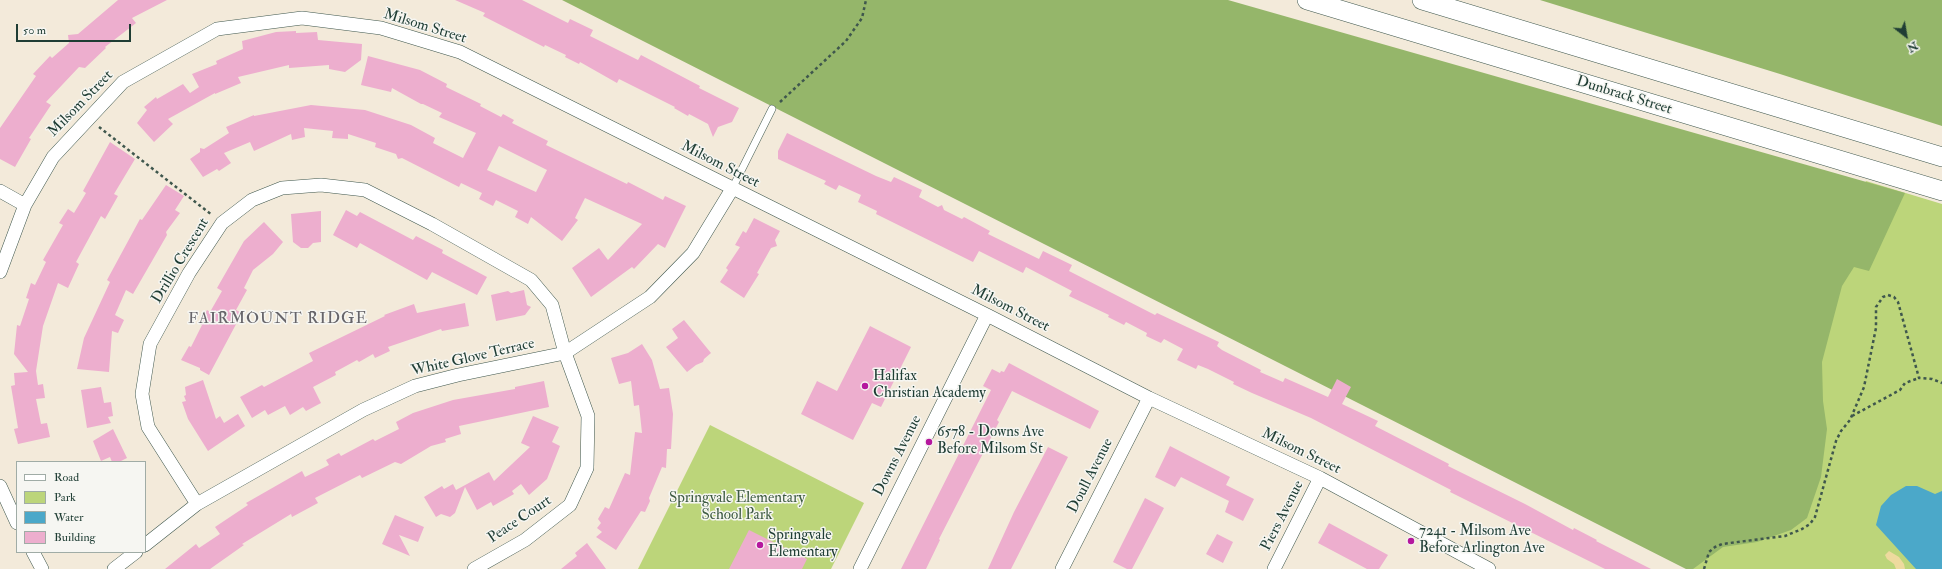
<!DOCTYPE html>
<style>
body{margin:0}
#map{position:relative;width:1942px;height:569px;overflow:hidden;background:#f3eada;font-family:"IM FELL Double Pica",serif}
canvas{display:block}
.legend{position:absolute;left:16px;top:461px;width:130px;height:92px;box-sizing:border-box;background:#f6f6f2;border:1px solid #a0aca6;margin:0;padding:5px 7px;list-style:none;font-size:12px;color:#1f3d34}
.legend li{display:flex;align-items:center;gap:8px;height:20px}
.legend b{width:20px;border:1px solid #a0aca6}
.north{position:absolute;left:1886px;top:16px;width:40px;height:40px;-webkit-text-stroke:3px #f6f6f2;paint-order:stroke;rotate:149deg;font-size:11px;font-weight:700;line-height:16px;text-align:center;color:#1f3d34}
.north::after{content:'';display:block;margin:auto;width:14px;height:18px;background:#1f3d34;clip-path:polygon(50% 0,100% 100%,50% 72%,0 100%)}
.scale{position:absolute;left:16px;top:24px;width:115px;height:18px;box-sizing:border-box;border:2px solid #1f3d34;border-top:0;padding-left:5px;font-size:12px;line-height:14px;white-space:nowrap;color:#1f3d34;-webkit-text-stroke:3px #f6f6f2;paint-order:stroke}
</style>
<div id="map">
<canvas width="1942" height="569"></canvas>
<ul class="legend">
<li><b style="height:5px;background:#fff"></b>Road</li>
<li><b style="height:11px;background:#bcd57a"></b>Park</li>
<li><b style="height:11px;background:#4ba8c9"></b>Water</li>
<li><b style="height:11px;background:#edaece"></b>Building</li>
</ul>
<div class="north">N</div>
<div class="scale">50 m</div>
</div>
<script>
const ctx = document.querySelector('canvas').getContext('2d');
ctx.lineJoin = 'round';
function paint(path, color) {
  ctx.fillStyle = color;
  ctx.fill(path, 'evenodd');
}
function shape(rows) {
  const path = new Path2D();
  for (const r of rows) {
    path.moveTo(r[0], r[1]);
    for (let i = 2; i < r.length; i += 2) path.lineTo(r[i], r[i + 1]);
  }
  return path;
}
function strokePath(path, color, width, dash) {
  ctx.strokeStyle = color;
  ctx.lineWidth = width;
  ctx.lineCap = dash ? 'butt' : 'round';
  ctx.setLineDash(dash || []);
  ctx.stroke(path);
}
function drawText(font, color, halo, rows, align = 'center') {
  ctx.font = font + ' "IM FELL Double Pica",serif';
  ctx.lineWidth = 3;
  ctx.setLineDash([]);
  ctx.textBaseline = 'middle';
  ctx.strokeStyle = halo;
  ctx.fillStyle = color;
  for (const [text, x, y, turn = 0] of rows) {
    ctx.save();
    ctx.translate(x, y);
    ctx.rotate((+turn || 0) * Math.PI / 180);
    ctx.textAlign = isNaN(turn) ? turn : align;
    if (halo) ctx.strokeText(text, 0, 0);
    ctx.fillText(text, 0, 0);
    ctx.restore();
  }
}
const green = shape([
 [1866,181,1942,204,1942,569,1691,569],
 [710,425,864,503,831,569,638,569]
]);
const forest = shape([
 [562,0,1228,0,1905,193,1869,271,1854,267,1842,286,1822,362,1823,401,1827,429,1821,477,1807,518,1791,530,1757,542,1723,547,1693,569,1686,569],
 [1540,0,1942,0,1942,126,1780,74]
]);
const sand = shape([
 [1889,551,1899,557,1904,564,1905,569,1896,569,1894,564,1887,559,1885,555]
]);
const water = shape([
 [1906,486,1917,486,1935,494,1942,491,1942,569,1916,569,1876,525,1881,506,1891,495]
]);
const building = shape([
 [118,0,167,0,132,18,136,23,105,47,106,48,85,68,79,67,46,102,51,105,29,138,31,139,15,167,0,159,0,128,36,76,33,74,50,56,52,58,69,43,68,35,78,34],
 [455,0,522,0,568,23,570,19,593,30,590,36,638,60,641,55,700,86,699,88,739,108,732,122,718,127,713,137,708,124,689,114,688,116,674,108,675,107,619,79,617,83,580,62,579,64,565,57,566,55,545,45,544,47,483,16,485,13],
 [296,31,296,33,317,32,318,40,362,44,361,60,345,72,329,69,329,65,289,68,289,65,238,77,241,83,215,94,215,93,168,119,173,124,154,142,137,123,147,110,144,107,156,97,157,99,183,84,190,93,199,87,192,74,217,64,216,61,243,49,242,41,276,32],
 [368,56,420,70,447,84,446,87,481,104,480,106,501,117,503,114,514,120,512,123,548,141,546,145,627,184,628,182,663,200,665,196,686,206,665,248,658,244,634,269,632,267,591,297,572,268,599,248,608,260,642,224,585,198,575,218,578,220,562,241,531,217,528,224,515,217,518,211,496,200,493,206,479,199,482,193,461,183,459,187,402,158,398,159,396,154,375,147,376,143,348,134,348,139,332,138,333,131,304,128,305,137,292,140,291,134,254,151,250,142,224,153,231,163,219,171,217,169,203,177,190,159,200,152,200,148,204,149,229,133,226,127,254,115,254,116,311,105,365,110,411,125,435,138,433,143,463,158,476,133,439,117,442,113,423,104,421,104,392,88,391,92,361,85],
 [499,146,547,170,536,192,487,170],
 [787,133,876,176,891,182,894,177,922,190,919,197,938,207,942,205,944,210,962,219,964,217,990,231,988,234,1039,259,1043,251,1072,265,1069,271,1155,315,1157,313,1219,342,1217,346,1222,350,1261,370,1260,372,1283,382,1285,378,1328,397,1337,379,1351,387,1342,404,1378,421,1375,426,1449,464,1448,466,1525,504,1573,530,1574,528,1597,540,1596,541,1651,569,1605,569,1450,492,1451,490,1311,418,1252,393,1233,384,1234,382,1208,369,1198,365,1196,369,1177,360,1183,349,1164,339,1161,343,1146,336,1147,333,1126,322,1124,325,1108,317,1109,315,1069,296,1072,291,1026,267,1023,273,979,251,973,262,876,214,877,211,858,202,861,195,839,185,836,190,824,184,826,181,778,159,778,151],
 [110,142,135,159,114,194,118,196,105,219,101,216,76,262,79,264,68,288,58,283,43,326,36,371,38,385,43,384,45,398,36,399,41,424,47,423,50,437,18,444,14,429,18,428,11,386,15,385,14,373,28,372,14,354,17,325,20,326,29,299,26,298,31,283,35,285,46,262,43,260,63,225,59,223,68,209,74,213,86,193,83,191],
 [166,185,184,196,175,210,180,213,166,232,167,235,133,294,126,290,115,315,124,320,118,333,112,331,109,372,77,369,84,338,110,282,107,280,140,219,142,220],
 [346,210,357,216,360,212,413,240,416,236,443,250,442,253,487,277,477,295,432,272,427,280,360,243,357,248,333,235],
 [321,211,321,242,313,243,308,248,301,248,293,242,291,214],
 [754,218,780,231,775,240,777,246,771,248,757,273,759,274,744,298,720,282,728,270,726,268,740,247,735,245,743,231,746,233],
 [264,222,283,242,273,254,253,270,244,288,247,290,236,310,242,313,209,375,200,370,200,368,181,360,189,346,191,347,202,325,200,324,207,310,210,312,222,291,217,288,244,241],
 [524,290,527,305,531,307,525,315,496,321,491,295,508,291,511,293],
 [465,303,469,326,442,331,441,329,388,347,390,351,375,358,373,354,359,362,357,360,335,372,336,375,313,387,321,403,306,411,303,407,290,415,285,406,268,415,265,410,252,418,240,397,262,385,264,387,313,361,309,353,385,316,384,315,414,304,417,313],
 [684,320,711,353,704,359,703,362,696,365,687,372,666,347,678,338,672,329],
 [870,326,911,347,881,407,872,403,853,440,801,414,817,381,837,391],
 [642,344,652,360,660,389,669,388,673,414,671,449,667,449,666,468,662,467,649,498,650,501,645,512,641,511,616,550,596,537,602,532,597,528,601,523,598,519,605,507,609,509,625,473,630,475,635,432,642,433,639,405,634,406,631,381,619,384,611,358,628,353],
 [1009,363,1099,411,1090,429,1012,391,997,420,999,422,939,539,940,540,926,569,901,569,990,392,991,390,983,386,992,369,1000,373,1001,371,1004,372],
 [203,380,216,419,220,416,224,423,238,414,245,426,208,451,188,419,182,402,186,401,184,396,186,395,185,387],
 [544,381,549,407,459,426,461,434,445,439,446,442,431,446,401,464,395,462,362,478,360,475,315,498,318,503,292,517,291,514,242,544,244,545,210,569,165,569,196,544,199,548,220,534,215,527,248,505,246,503,302,471,305,477,329,465,326,460,339,453,341,456,373,439,375,441,399,429,396,422,413,413,453,400,515,389,515,387],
 [101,387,104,403,111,402,113,416,108,417,111,423,87,428,81,390],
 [533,416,559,427,552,442,560,446,547,479,529,495,521,484,512,491,514,494,493,506,491,502,477,510,465,487,455,513,450,517,441,514,436,517,424,497,442,486,444,489,453,484,456,490,489,472,494,481,530,447,521,443],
 [113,429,127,458,119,462,112,462,110,457,101,461,93,441],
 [1170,446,1230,477,1226,485,1254,499,1243,521,1225,512,1229,501,1181,477,1175,487,1155,477],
 [1048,447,1068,457,1011,569,988,569,1014,512],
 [1145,498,1164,508,1132,569,1127,569,1113,562],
 [395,515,424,527,418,542,399,535,410,556,382,544],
 [1329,523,1388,555,1379,569,1367,569,1318,543],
 [749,530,807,559,802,569,729,569],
 [1217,534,1233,542,1223,563,1206,554],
 [587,543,606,569,561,569,577,556,575,553]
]);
const path = shape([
 [780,102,846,41,862,18,866,0],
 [99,127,212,215],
 [1852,416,1900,390,1905,383,1919,378],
 [1704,569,1709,552,1715,547,1722,544,1785,536,1802,529,1810,524,1815,517,1836,441,1841,431,1850,420,1864,387,1876,328,1876,307,1883,297,1888,295,1894,297,1898,302,1919,378,1932,379,1942,383]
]);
const service = shape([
 [732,189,772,109]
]);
const minor = shape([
 [0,191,25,205],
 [0,272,25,205,53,157,123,82,217,29,302,18,381,28,460,52,987,315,1149,398,1320,478,1489,569],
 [0,486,17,523],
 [197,504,148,427,142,394,150,344,189,273,222,223,252,200,282,188,321,185,365,190,432,224,531,280,552,305,565,353,588,416,587,468,570,505,525,540,474,569],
 [145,545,197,504,363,410,415,386,458,375,565,353,650,297,693,253,732,189],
 [33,552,42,569],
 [114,569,136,552],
 [860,569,987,315],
 [1062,569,1149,398],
 [1274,569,1320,478]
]);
const secondary = shape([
 [1307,0,1942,191],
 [1422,0,1942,157]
]);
const markers = [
 [865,386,4,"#b5179e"],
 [929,442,4,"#b5179e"],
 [1411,541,4,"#b5179e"],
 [760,545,4,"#b5179e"]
];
const streetNames = [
 ["Milsom Street",425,27,17],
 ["Dunbrack Street",1624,96,17],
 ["Milsom Street",81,104,-46],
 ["Milsom Street",720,165,27],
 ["Drillio Crescent",181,261,-59],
 ["Milsom Street",1010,309,27],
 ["White Glove Terrace",473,358,-13],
 ["Milsom Street",1301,452,26],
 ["Downs Avenue",898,456,-63],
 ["Doull Avenue",1091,476,-63],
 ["Piers Avenue",1283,516,-63],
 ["Peace Court",520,520,-34]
];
const poiNames = [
 ["Halifax",873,377],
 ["Christian Academy",873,394],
 ["6578 - Downs Ave",937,433],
 ["Before Milsom St",937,450],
 ["7241 - Milsom Ave",1419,532],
 ["Before Arlington Ave",1419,549],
 ["Springvale",768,536],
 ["Elementary",768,553]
];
const parkNames = [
 ["Springvale Elementary",737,499],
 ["School Park",737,516]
];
const neighbourhoodNames = [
 ["FAIRMOUNT RIDGE",278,320]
];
paint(green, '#bcd57a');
paint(forest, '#95b66a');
paint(sand, '#eeda9e');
paint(water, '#4ba8c9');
paint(building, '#edaece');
strokePath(service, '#3f574d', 8);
strokePath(minor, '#3f574d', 14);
strokePath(secondary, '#3f574d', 20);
strokePath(path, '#3f574d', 2.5, [3, 3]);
strokePath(service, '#fff', 7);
strokePath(minor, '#fff', 13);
strokePath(secondary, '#fff', 19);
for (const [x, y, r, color] of markers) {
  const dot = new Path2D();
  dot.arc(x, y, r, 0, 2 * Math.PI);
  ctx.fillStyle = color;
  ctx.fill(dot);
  strokePath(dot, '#f6f6f2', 1.5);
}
drawText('15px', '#1f3d34', '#f6f6f2', streetNames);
drawText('15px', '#1f3d34', '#f6f6f2', poiNames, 'left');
drawText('15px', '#3e5b42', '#f6f6f2', parkNames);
ctx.letterSpacing = '1px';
drawText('16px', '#67656a', '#f6f6f2', neighbourhoodNames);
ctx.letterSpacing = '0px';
</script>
